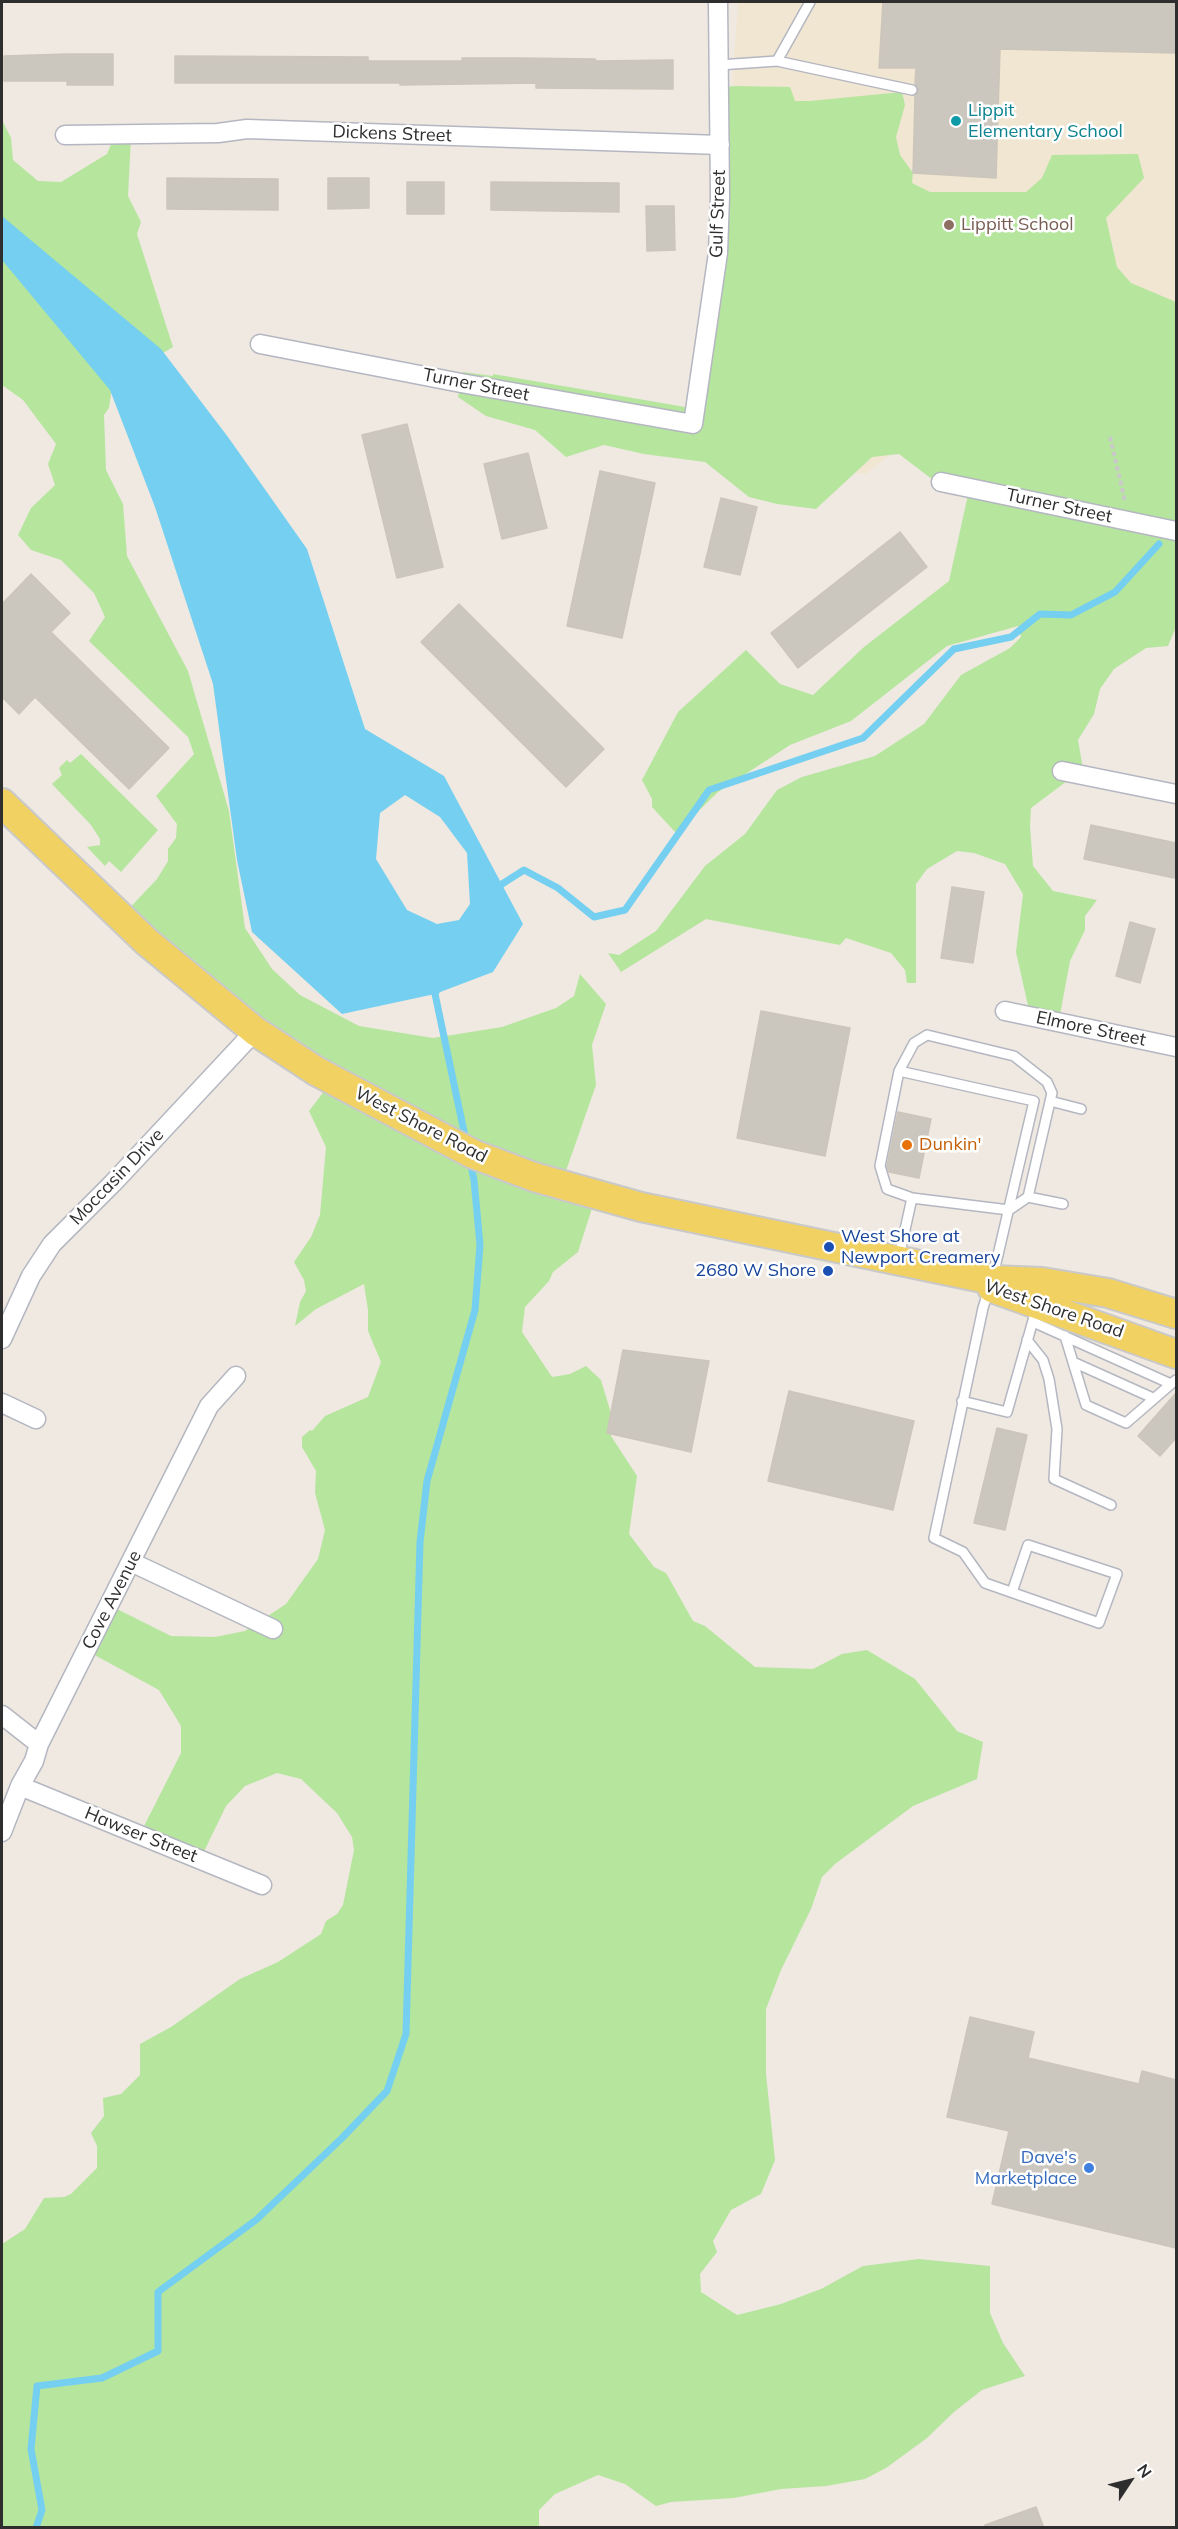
<!DOCTYPE html>
<style>
body{margin:0}
#map{position:relative;width:1178px;height:2529px;overflow:hidden;background:#efe9e1;font-family:Mulish,sans-serif}
canvas{display:block}
.frame{position:absolute;inset:0;border:3px solid #2e2e2e;pointer-events:none}
.north{position:absolute;left:1100px;top:2451px;width:60px;height:60px;-webkit-text-stroke:4px #fff;paint-order:stroke;rotate:55deg;font-size:16px;font-weight:700;line-height:24px;text-align:center;color:#2e2e2e}
.north::after{content:'';display:block;margin:auto;width:21px;height:27px;background:#2e2e2e;clip-path:polygon(50% 0,100% 100%,50% 72%,0 100%)}
</style>
<div id="map">
<canvas width="1178" height="2529"></canvas>
<div class="frame"></div>
<div class="north">N</div>
</div>
<script>
const ctx = document.querySelector('canvas').getContext('2d');
ctx.lineJoin = 'round';
function paint(path, color) {
  ctx.fillStyle = color;
  ctx.fill(path, 'evenodd');
}
function shape(rows) {
  const path = new Path2D();
  for (const r of rows) {
    path.moveTo(r[0], r[1]);
    for (let i = 2; i < r.length; i += 2) path.lineTo(r[i], r[i + 1]);
  }
  return path;
}
function strokePath(path, color, width, dash) {
  ctx.strokeStyle = color;
  ctx.lineWidth = width;
  ctx.lineCap = dash ? 'butt' : 'round';
  ctx.setLineDash(dash || []);
  ctx.stroke(path);
}
function drawText(font, color, halo, rows, align = 'center') {
  ctx.font = font + ' Mulish,sans-serif';
  ctx.lineWidth = 5;
  ctx.setLineDash([]);
  ctx.textBaseline = 'middle';
  ctx.strokeStyle = halo;
  ctx.fillStyle = color;
  for (const [text, x, y, turn = 0] of rows) {
    ctx.save();
    ctx.translate(x, y);
    ctx.rotate((+turn || 0) * Math.PI / 180);
    ctx.textAlign = isNaN(turn) ? turn : align;
    if (halo) ctx.strokeText(text, 0, 0);
    ctx.fillText(text, 0, 0);
    ctx.restore();
  }
}
const education = shape([
 [738,2,1176,2,1176,448,893,452,866,474,706,457]
]);
const green = shape([
 [736,86,790,87,795,101,810,101,902,92,905,105,896,137,900,155,913,173,912,183,930,192,1026,192,1042,178,1052,155,1138,154,1144,178,1106,218,1117,267,1131,283,1176,302,1176,627,1168,646,1146,648,1114,669,1100,689,1094,714,1078,740,1083,769,1031,808,1030,826,1033,866,1053,891,1097,900,1085,916,1085,930,1070,961,1059,1020,1029,1010,1016,952,1023,894,1005,864,974,853,957,851,927,869,916,884,916,983,907,983,905,970,891,953,846,938,840,945,706,919,621,972,608,953,619,955,656,931,705,866,745,834,777,790,802,777,875,756,924,724,961,675,1010,648,1021,637,1018,626,947,646,851,721,790,745,718,792,676,833,652,807,652,799,642,780,678,712,746,650,780,684,813,695,864,647,949,581,969,490,937,483,899,454,872,457,816,509,777,504,749,497,705,462,644,454,604,445,566,457,535,430,486,416,458,397,463,372,493,376,493,374,691,408,696,395,724,87],
 [2,120,11,138,13,160,38,181,61,182,107,154,113,139,131,138,128,196,141,222,137,234,173,347,153,359,115,367,109,408,104,415,106,470,123,504,127,556,188,671,229,811,245,928,272,969,300,995,359,1026,433,1038,502,1027,556,1008,574,996,580,974,606,1004,592,1045,596,1085,560,1188,594,1202,578,1252,553,1272,549,1281,525,1307,522,1332,552,1377,570,1374,586,1366,601,1380,613,1420,611,1436,637,1476,629,1534,654,1567,666,1573,693,1621,705,1626,755,1667,813,1669,842,1654,867,1650,915,1679,957,1731,983,1742,977,1779,913,1806,835,1864,822,1877,811,1909,781,1970,766,2009,766,2074,775,2160,761,2194,731,2210,713,2241,717,2252,700,2274,701,2292,737,2315,781,2304,821,2289,863,2266,919,2259,990,2266,990,2313,1003,2343,1025,2376,982,2390,954,2412,927,2438,886,2468,865,2479,826,2486,781,2489,734,2498,671,2502,656,2506,625,2484,598,2475,555,2494,539,2510,539,2527,2,2527,2,2244,25,2229,44,2198,64,2197,71,2194,97,2168,97,2146,91,2133,104,2116,103,2098,121,2094,140,2075,140,2044,171,2027,240,1979,278,1962,321,1934,326,1921,337,1914,343,1905,354,1850,352,1837,337,1813,301,1779,277,1773,245,1786,226,1806,198,1864,193,1867,137,1840,181,1753,181,1726,159,1690,89,1652,111,1606,171,1636,215,1637,245,1631,286,1604,318,1559,325,1530,315,1493,316,1471,302,1447,302,1437,310,1430,312,1431,325,1416,368,1397,381,1362,368,1331,368,1310,364,1284,316,1309,295,1326,300,1302,306,1291,304,1280,294,1262,311,1237,320,1215,326,1147,309,1111,328,1086,119,919,157,879,168,861,168,849,176,838,177,824,156,796,194,754,188,737,89,641,105,617,94,593,61,560,31,550,18,535,31,508,55,485,48,464,56,444,23,400,2,385],
 [81,754,158,830,121,872,109,861,105,866,87,847,100,845,100,839,91,825,52,784,62,775,59,768,67,760,70,763]
]);
const water = shape([
 [2,216,161,349,228,437,307,549,365,729,444,776,523,924,493,972,435,994,342,1014,252,932,237,860,213,684,155,507,110,390,2,260],
 [405,795,440,817,467,853,470,904,459,920,437,924,407,910,376,859,380,813]
]);
const stream = shape([
 [497,892,502,884,524,870,558,888,594,917,625,910,709,790,863,738,954,649,1011,637,1040,614,1071,615,1115,592,1159,544],
 [439,986,435,994,466,1141],
 [36,2528,42,2510,31,2449,37,2386,102,2378,158,2351,158,2292,256,2220,342,2138,387,2091,406,2034,420,1542,427,1481,475,1310,480,1245,474,1180,470,1161]
]);
const building = shape([
 [883,2,1176,2,1176,53,1000,49,996,178,913,173,915,96,919,91,915,84,916,68,879,68,883,2],
 [67,54,113,54,113,85,67,85,67,81,4,81,4,56,67,54],
 [175,56,368,57,368,61,462,61,462,58,520,58,595,59,596,61,673,60,673,89,536,88,536,83,400,85,400,83,175,83,175,56],
 [167,178,278,179,278,210,167,209,167,178],
 [328,178,369,178,369,208,328,209,328,178],
 [407,182,444,182,444,214,407,214,407,182],
 [491,182,619,183,619,212,491,210,491,182],
 [646,206,674,206,675,250,647,251,646,206],
 [407,424,443,567,397,578,362,435,407,424],
 [528,453,547,528,502,539,484,464,528,453],
 [600,471,655,483,622,638,567,626,600,471],
 [721,498,757,507,740,575,704,567,721,498],
 [900,532,927,567,798,668,771,633,900,532],
 [31,574,70,613,51,632,169,748,129,789,35,697,19,714,2,697,2,604,31,574],
 [459,604,604,749,566,787,421,642,459,604],
 [1091,825,1176,843,1176,865,1174,878,1084,859,1091,825],
 [952,887,984,892,973,963,941,958,952,887],
 [1130,922,1155,929,1140,983,1116,976,1130,922],
 [761,1011,850,1028,825,1156,737,1138,761,1011],
 [898,1112,931,1119,919,1178,889,1172,887,1166,898,1112],
 [623,1350,709,1361,691,1452,607,1433,623,1350],
 [789,1391,914,1421,893,1510,768,1481,789,1391],
 [1176,1393,1176,1438,1160,1456,1138,1436,1176,1393],
 [997,1428,1027,1435,1005,1530,974,1523,997,1428],
 [970,2017,1034,2032,1028,2058,1139,2084,1142,2071,1176,2080,1176,2248,992,2204,1009,2131,947,2117,970,2017],
 [1036,2507,1044,2528,985,2528,985,2525,1036,2507]
]);
const path = shape([
 [1110,437,1125,501]
]);
const lane = shape([
 [777,61,810,2],
 [719,65,777,61,912,90],
 [927,1035,1014,1056,1047,1082,1052,1093,1028,1197,1009,1210,912,1198,887,1189,880,1166,899,1071,914,1043,927,1035],
 [899,1071,1034,1101,993,1276],
 [1050,1101,1081,1109],
 [1028,1197,1063,1204],
 [899,1257,912,1198],
 [989,1289,983,1308,934,1538,963,1552,985,1583,1099,1623,1117,1574,1028,1545,1012,1592],
 [1033,1322,1171,1384,1176,1380],
 [1065,1336,1086,1405,1126,1423,1171,1384],
 [1027,1340,1043,1360,1049,1379,1057,1429,1054,1479,1111,1505],
 [1073,1362,1153,1398],
 [962,1401,1007,1412,1034,1317]
]);
const street = shape([
 [65,135,218,133,247,129,720,145],
 [260,344,461,383,693,424,718,253,720,196,718,2],
 [941,482,1176,531],
 [1062,771,1176,794],
 [1005,1011,1176,1047],
 [2,1339,31,1276,52,1244,113,1183,255,1031],
 [2,1403,36,1419],
 [131,1562,273,1629],
 [2,1715,39,1744],
 [20,1786,262,1885],
 [2,1832,20,1786,34,1761,39,1744,209,1406,236,1376]
]);
const primary = shape([
 [2,803,147,942,255,1031,316,1071,473,1154,534,1177,641,1207,992,1280,1042,1282,1108,1293,1176,1314],
 [992,1288,1176,1354]
]);
const markers = [
 [956,121,6,"#0f9aa8"],
 [949,225,6,"#8d6e63"],
 [907,1145,6,"#e8710a"],
 [829,1247,6,"#1a4fb4"],
 [828,1271,6,"#1a4fb4"],
 [1089,2168,6,"#3f7fe0"]
];
const cultureNames = [
 ["Lippit",968,111],
 ["Elementary School",968,132]
];
const streetNames = [
 ["Dickens Street",392,134,2],
 ["Gulf Street",718,214,-88],
 ["Turner Street",476,385,11],
 ["Turner Street",1059,506,12],
 ["Elmore Street",1091,1029,12],
 ["West Shore Road",421,1125,27],
 ["Moccasin Drive",117,1177,-46],
 ["West Shore Road",1054,1309,19],
 ["Cove Avenue",112,1600,-63],
 ["Hawser Street",141,1835,22]
];
const educationNames = [
 ["Lippitt School",961,225]
];
const foodNames = [
 ["Dunkin'",919,1145]
];
const transitNames = [
 ["West Shore at",841,1237],
 ["Newport Creamery",841,1258],
 ["2680 W Shore",816,1271,"right"]
];
const shopNames = [
 ["Dave's",1077,2158],
 ["Marketplace",1077,2179]
];
paint(education, '#f0e6d1');
paint(green, '#b6e59e');
paint(water, '#75cff0');
strokePath(stream, '#75cff0', 7);
paint(building, '#cbc7bf');
strokePath(building, '#cbc5ba', 1.5);
strokePath(lane, '#b4b7c1', 12);
strokePath(street, '#b4b7c1', 21);
strokePath(primary, '#c9c9c9', 32);
strokePath(path, '#c9c9c9', 4, [4.5, 3]);
strokePath(lane, '#fff', 9);
strokePath(street, '#fff', 18);
strokePath(primary, '#f2d163', 28);
for (const [x, y, r, color] of markers) {
  const dot = new Path2D();
  dot.arc(x, y, r, 0, 2 * Math.PI);
  ctx.fillStyle = color;
  ctx.fill(dot);
  strokePath(dot, '#fff', 2);
}
drawText('18px', '#0d838f', '#fff', cultureNames, 'left');
drawText('18px', '#2e2e2e', '#fff', streetNames);
drawText('18px', '#785e54', '#fff', educationNames, 'left');
drawText('18px', '#c56008', '#fff', foodNames, 'left');
drawText('18px', '#164399', '#fff', transitNames, 'left');
drawText('18px', '#366cbe', '#fff', shopNames, 'right');
</script>
